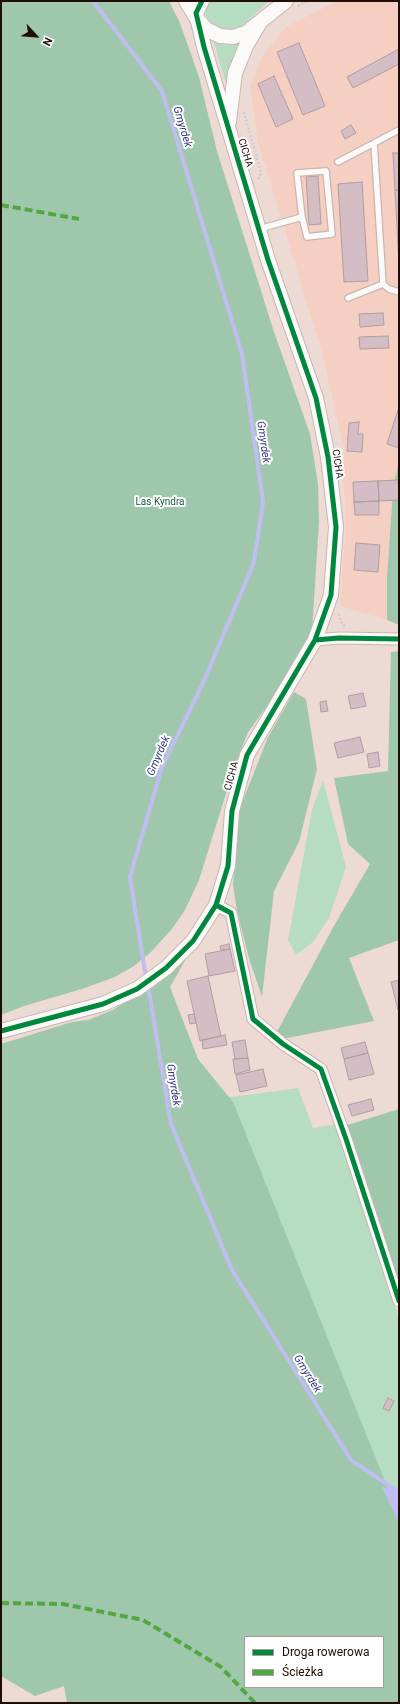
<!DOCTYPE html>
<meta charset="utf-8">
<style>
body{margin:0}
#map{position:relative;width:400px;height:1704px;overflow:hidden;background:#eedad4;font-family:Roboto,sans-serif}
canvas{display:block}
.frame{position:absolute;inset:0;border:2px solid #200d06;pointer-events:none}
.legend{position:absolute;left:244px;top:1636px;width:140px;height:52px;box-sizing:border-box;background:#fff;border:1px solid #a69e9b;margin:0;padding:5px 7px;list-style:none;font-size:12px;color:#200d06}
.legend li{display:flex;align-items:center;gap:8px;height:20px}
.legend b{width:20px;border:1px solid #a69e9b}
.north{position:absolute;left:16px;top:16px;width:40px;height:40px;-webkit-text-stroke:3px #fff;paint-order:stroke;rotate:116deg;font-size:11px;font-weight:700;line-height:16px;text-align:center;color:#200d06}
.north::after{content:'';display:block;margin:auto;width:14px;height:18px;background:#200d06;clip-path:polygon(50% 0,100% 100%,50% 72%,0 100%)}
</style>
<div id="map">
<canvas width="400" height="1704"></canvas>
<div class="frame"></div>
<ul class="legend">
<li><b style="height:5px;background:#00873e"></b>Droga rowerowa</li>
<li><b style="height:5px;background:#52a840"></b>Ścieżka</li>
</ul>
<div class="north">N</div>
</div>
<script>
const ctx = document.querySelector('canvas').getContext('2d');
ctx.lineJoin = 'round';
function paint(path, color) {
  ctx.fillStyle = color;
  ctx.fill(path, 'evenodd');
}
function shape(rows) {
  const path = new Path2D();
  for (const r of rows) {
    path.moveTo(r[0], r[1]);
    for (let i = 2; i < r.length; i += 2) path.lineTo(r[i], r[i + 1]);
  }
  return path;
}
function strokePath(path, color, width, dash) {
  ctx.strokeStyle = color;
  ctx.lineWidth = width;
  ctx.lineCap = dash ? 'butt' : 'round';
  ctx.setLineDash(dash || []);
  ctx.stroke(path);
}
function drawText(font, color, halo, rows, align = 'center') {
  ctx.font = font + ' Roboto,sans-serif';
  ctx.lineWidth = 4;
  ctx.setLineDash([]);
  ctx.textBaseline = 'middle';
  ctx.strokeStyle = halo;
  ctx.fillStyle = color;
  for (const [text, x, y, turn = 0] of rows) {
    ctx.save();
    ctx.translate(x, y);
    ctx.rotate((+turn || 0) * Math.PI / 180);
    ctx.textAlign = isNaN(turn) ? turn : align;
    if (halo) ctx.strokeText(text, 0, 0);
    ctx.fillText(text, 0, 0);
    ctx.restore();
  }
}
const built = shape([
 [337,1,399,1,399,462,394,483,392,505,387,578,387,620,340,606,345,539,345,502,342,467,345,452,322,353,258,142,250,87,263,55,286,27]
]);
const green = shape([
 [207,1,269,1,242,26,231,31,223,29,210,22,206,16,205,9],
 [214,42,234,45,242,43,225,81],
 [323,780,346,867,329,918,313,942,296,955,288,940,312,810],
 [298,1088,313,1128,336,1124,396,1308,399,1324,399,1492,374,1486,224,1098]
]);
const forest = shape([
 [1,1,169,1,180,23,199,77,217,151,274,332,310,434,318,484,319,521,312,632,282,686,248,732,234,768,199,880,185,910,172,929,151,952,134,966,115,977,82,989,24,1006,1,1015],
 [399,462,399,625,387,620,387,578,392,505,394,483],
 [399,651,399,940,349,958,374,1021,272,1041,335,924,370,864,348,844,334,778,388,771,391,652],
 [294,692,306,699,317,769,299,842,274,891,262,997,249,958,237,911,233,885,240,808,268,737],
 [194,945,170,987,198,1059,233,1102,399,1516,399,1703,67,1703,64,1686,35,1696,1,1676,1,1044,72,1022,88,1020,113,1010,164,975],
 [245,1637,383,1637,383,1687,245,1687],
 [399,1109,399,1287,347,1125]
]);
const water = shape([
 [382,1487,399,1491,399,1523]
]);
const stream = shape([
 [93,1,162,91,242,354,263,502,254,562,204,681,162,767,130,877,146,978],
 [148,985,171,1124,232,1270,351,1460,399,1492]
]);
const building = shape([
 [299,43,325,106,303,115,277,52,299,43],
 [399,49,399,64,353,88,347,77,399,49],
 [274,76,293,119,276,127,258,84,274,76],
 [351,125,356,133,345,139,341,131,351,125],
 [393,153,399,153,399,190,395,190,393,153],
 [318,176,321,224,309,225,306,177,318,176],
 [362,182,368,281,344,282,338,184,362,182],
 [395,190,399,190,399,264,395,190],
 [383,313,384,325,360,327,359,314,383,313],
 [388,336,389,348,360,349,359,337,388,336],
 [398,410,399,410,399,448,387,444,398,410],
 [359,422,358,434,363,434,362,452,347,451,349,423,359,422],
 [398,480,399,500,379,501,378,481,398,480],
 [378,481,379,501,354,502,353,482,378,481],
 [379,501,379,515,355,515,354,502,379,501],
 [356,543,380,545,378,572,354,570,356,543],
 [363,693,366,706,351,709,348,696,363,693],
 [326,701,328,711,321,712,320,702,326,701],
 [360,737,364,752,338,758,334,743,360,737],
 [378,752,380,766,369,768,367,754,378,752],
 [229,944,230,949,221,950,220,946,229,944],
 [230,949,235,971,209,976,205,954,230,949],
 [208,976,221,1036,200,1041,187,981,208,976],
 [399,980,399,1010,398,1010,391,982,399,980],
 [194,1014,196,1023,190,1024,188,1015,194,1014],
 [225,1035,227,1045,203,1049,202,1040,225,1035],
 [245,1040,248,1058,235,1059,232,1042,245,1040],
 [365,1042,368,1053,344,1059,341,1048,365,1042],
 [368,1053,374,1074,349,1080,344,1059,368,1053],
 [248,1058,250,1070,235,1074,233,1059,248,1058],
 [263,1069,267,1086,240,1092,236,1075,263,1069],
 [371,1099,374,1110,352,1116,348,1105,371,1099],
 [388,1398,394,1401,389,1411,383,1408,388,1398]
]);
const path = shape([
 [298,6,308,1],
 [244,112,261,173,258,180],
 [339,614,342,624,346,627]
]);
const service = shape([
 [338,162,399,130],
 [259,229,302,217,297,173,326,171,332,234,307,237,302,217],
 [383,284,389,289,399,292],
 [348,298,383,284,374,143]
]);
const minor = shape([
 [315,640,339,638,399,639],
 [216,905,231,913,253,1019,283,1044,321,1069,346,1139,399,1301]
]);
const tertiary = shape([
 [186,1,197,19,206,29,220,36,233,37,246,33,286,1],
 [229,122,235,73,246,46,258,26],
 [1,1031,103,1004,137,989,166,968,193,941,216,905,228,866,232,811,247,755,315,640,331,595,336,527,328,457,316,398,268,260,204,47,196,13,202,1]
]);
const quiet = shape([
 [1,205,79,219],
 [1,1603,63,1604,143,1620,221,1667,255,1703]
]);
const cycleway = shape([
 [315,640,339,638,399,639],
 [216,905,231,913,253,1019,283,1044,321,1069,346,1139,399,1301],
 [1,1031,103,1004,137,989,166,968,193,941,216,905,228,866,232,811,247,755,315,640,331,595,336,527,328,457,316,398,268,260,204,47,196,13,202,1]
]);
const streetNames = [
 ["CICHA",245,153,73],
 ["CICHA",337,464,82],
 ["CICHA",232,776,-75]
];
const parkNames = [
 ["Las Kyndra",160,502]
];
const waterNames = [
 ["Gmyrdek",182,127,73],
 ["Gmyrdek",263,442,82],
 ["Gmyrdek",159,756,-67],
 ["Gmyrdek",173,1085,81],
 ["Gmyrdek",307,1374,58]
];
paint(built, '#f5cfc2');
paint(green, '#b6ddc2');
paint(forest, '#9fc7ac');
paint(water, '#c0bdf1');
strokePath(stream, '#c0bdf1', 4);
paint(building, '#d4bdc4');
strokePath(building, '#af9ea1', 1);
strokePath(service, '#c9b6b0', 8);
strokePath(minor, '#c9b6b0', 13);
strokePath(tertiary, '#c9b6b0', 16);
strokePath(path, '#d1ccca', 2.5, [2, 2]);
strokePath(service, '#fcf9f9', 5.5);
strokePath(minor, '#fcf9f9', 11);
strokePath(tertiary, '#fcf9f9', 14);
strokePath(quiet, '#52a840', 4, [8, 4]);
strokePath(cycleway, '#00873e', 5);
drawText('10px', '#200d06', '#fff', streetNames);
drawText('10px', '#195c3f', '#fff', parkNames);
drawText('italic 11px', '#383388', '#fff', waterNames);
</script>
